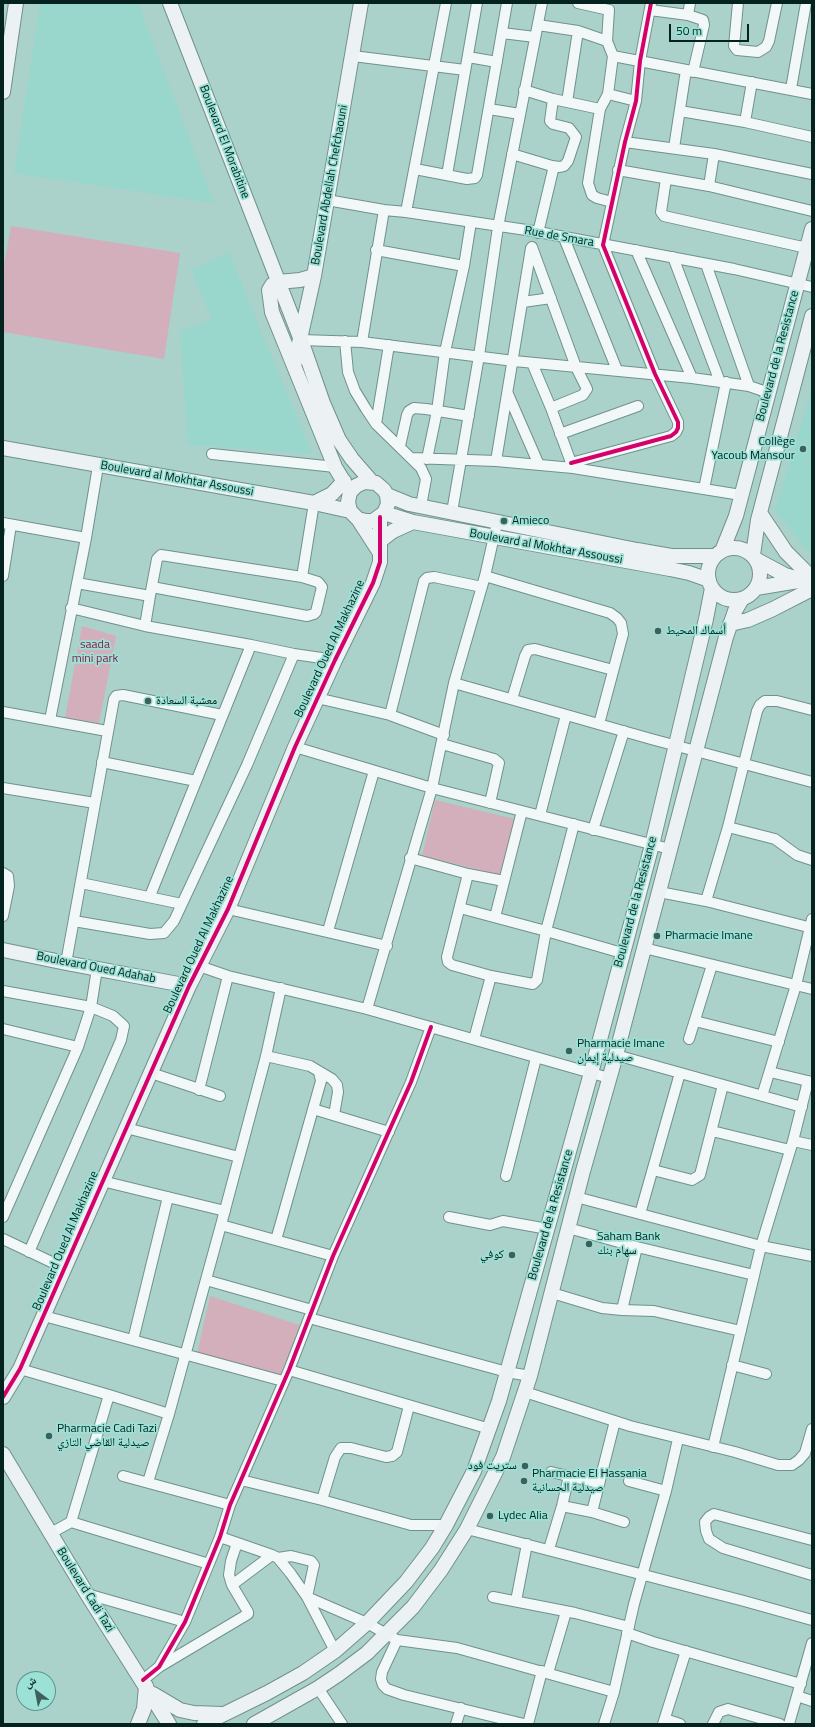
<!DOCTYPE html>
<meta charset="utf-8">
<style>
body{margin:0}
#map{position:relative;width:815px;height:1727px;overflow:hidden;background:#abd1cb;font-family:"Titillium Web","Noto Naskh Arabic",sans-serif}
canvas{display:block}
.frame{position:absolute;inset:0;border:4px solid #04221e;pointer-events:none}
.north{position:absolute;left:16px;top:1671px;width:40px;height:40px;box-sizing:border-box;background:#9be1d6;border:1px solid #5f958c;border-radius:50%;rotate:328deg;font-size:11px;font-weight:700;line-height:16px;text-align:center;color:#04221e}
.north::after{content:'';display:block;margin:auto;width:14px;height:18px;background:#3e5f5b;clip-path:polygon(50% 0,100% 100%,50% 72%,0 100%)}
.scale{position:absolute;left:669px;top:24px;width:80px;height:18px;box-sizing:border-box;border:2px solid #04221e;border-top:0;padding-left:5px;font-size:12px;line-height:14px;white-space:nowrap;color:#04221e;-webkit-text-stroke:3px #9be1d6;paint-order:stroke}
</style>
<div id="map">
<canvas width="815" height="1727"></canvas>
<div class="frame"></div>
<div class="north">ش</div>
<div class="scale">50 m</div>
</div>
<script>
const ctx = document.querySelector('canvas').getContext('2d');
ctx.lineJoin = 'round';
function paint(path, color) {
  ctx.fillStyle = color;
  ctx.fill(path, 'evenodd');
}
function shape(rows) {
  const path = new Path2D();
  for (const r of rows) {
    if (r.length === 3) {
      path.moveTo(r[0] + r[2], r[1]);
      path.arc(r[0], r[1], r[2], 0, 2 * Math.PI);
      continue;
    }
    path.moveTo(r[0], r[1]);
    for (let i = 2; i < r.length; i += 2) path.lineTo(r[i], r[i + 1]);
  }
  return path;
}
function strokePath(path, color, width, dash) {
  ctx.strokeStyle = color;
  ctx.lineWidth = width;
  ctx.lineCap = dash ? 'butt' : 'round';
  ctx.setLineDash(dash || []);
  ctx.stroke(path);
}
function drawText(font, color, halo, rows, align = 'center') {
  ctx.font = font + ' "Titillium Web","Noto Naskh Arabic",sans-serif';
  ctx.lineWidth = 3.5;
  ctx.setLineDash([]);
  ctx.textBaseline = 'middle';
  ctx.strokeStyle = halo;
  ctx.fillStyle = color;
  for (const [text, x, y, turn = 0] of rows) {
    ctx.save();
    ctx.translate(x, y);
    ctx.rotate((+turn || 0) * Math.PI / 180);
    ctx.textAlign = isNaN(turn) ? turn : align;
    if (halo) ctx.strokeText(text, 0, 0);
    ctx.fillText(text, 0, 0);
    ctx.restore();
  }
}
const built = shape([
 [40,3,138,3,214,203,14,173],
 [229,253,312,454,188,445,180,331,212,320,191,270],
 [812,387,812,555,775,511]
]);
const green = shape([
 [11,226,180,253,164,359,3,332,3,272],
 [82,626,116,636,99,723,65,718],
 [435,800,515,819,501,875,422,856],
 [210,1296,302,1326,279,1379,197,1354]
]);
const street = shape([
 [578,3,609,10,607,41,613,56,608,94,600,109,588,183,592,195,597,198,612,202],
 [738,3,734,46,737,50,758,52,766,47,769,41,777,3],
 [650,10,688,15,703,20,704,25,693,72],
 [688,15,690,3],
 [538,25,578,31,607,41],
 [502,33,535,37],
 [353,56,465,70],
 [613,56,812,94],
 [468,57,497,62],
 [791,89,806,3],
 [524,90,553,99,600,109],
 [608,94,636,101],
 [567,102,578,31],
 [489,109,520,114],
 [680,111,745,122,812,137],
 [745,122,752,82],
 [625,142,714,154,812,174],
 [674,148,686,70],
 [512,154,552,166,553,170,538,233],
 [552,166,560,167,564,166,568,161,576,137,569,128,553,124,550,121,553,99],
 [415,169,467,179,475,178,477,175,507,3],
 [618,170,709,186,812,211],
 [447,175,477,3],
 [666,179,661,212,664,216,807,248],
 [709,186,714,154],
 [327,200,384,210,406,212,533,231,734,269,812,287],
 [406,212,446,3],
 [564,238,617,370],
 [532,247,576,367,587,389,583,395,551,408,573,468],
 [376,250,464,266],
 [636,250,692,378],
 [673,257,720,382],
 [706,264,749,386],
 [523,302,551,298],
 [301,340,362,342,514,361,692,378,749,386,769,393],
 [345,341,348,372,355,391,366,409,376,424,421,468,426,479,421,506],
 [362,342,384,210],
 [532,363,551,408],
 [508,394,539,465],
 [376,424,389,345],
 [560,434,638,406],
 [400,446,407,415,409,411,414,408,426,409,469,416],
 [212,454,335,467],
 [412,458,496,461,573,468,741,495],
 [427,459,437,411,445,352,464,266,471,222],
 [496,461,531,248],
 [571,463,671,436,676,432,678,428,678,422,655,374,603,245,625,142,636,101,640,61,651,3],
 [704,489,726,382],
 [452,512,479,356,498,227,542,3],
 [3,523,86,538],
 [3,576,11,525],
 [485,576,610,613,617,618,621,623,623,634,599,724],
 [302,577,314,503],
 [77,583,150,596],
 [71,608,145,626,251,645,294,654,335,660],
 [145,626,150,596,157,559,161,555,302,577,318,582,322,587,316,612,314,614,307,616,152,587],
 [454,683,651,739,812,782],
 [317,698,390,715,444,735],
 [512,699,525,656,528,650,535,649,613,670],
 [3,712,107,731],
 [390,715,424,581,427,578,434,577,482,587],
 [50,720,86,538,98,466],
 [442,744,494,759,499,763,490,803],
 [295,747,432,788,670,849],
 [102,762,196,781],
 [3,788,95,803],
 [540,815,566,715],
 [728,827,757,711,760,705,765,701,777,701,812,710],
 [593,830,624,731],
 [410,858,468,874,504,881],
 [3,873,8,876,9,886,3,916],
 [468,874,447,957,448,962,452,965,491,976,533,984,537,980,546,931,574,824],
 [81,883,182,904],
 [659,892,706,901,812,928],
 [150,896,251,645],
 [706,901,728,827,775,839,797,855,812,860],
 [460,908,546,931,622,953],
 [228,909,387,946],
 [495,917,522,811],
 [74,921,150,934,164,933,174,921,247,765,294,654],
 [328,931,374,771],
 [644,948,812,989],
 [66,963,114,699,116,696,123,695,222,715],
 [199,966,228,976,367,1009,609,1078],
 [3,991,91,1007,113,1016,124,1026,121,1040,29,1252],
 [367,1009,432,788,454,683,485,576,497,523],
 [695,1021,779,1042],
 [3,1029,78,1047],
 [474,1039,491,976],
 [689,1039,712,965],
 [616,1055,802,1107],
 [266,1056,310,1066,332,1079,337,1085,338,1092,334,1115],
 [770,1072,812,1082],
 [151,1073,220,1096],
 [199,1090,228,976],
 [762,1096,796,985,812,919],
 [313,1109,389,1132],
 [126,1128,239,1157],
 [712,1131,790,1150],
 [793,1141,812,1145],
 [653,1170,692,1180,700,1175,723,1085],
 [506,1176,536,1058],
 [102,1181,225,1211],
 [576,1197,761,1246,812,1256],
 [640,1214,680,1073],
 [3,1217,78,1047,91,1007,97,969],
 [449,1217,490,1225,503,1221,548,1229],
 [221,1225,333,1256],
 [568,1228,637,1247,754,1275],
 [3,1239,64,1268],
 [276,1240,321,1081,319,1072],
 [206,1280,312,1310],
 [552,1293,602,1308,622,1310,654,1311,741,1331],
 [622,1310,637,1247],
 [44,1316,283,1381],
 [309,1318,507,1372,530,1376],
 [133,1340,168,1197],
 [732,1365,766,1374],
 [20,1369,109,1395,169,1414],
 [289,1370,490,1429],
 [525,1392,630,1426,735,1452,778,1465,792,1465,799,1460,805,1453,812,1429],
 [713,1447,761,1246,793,1141,808,1081],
 [551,1472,598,1483],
 [123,1476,230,1505],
 [241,1480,322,1500,411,1525,446,1525],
 [629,1481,666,1491],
 [148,1482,169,1414,221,1225,266,1056,281,988],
 [322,1500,335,1457,341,1448,351,1448,386,1457,392,1456,397,1452,409,1406],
 [562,1506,592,1512,624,1522],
 [592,1512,615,1421],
 [71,1522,109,1395],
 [467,1529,744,1601,812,1620],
 [51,1533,71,1522,209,1564],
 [220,1537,272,1555,278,1558,291,1574,307,1597,335,1651],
 [812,1540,714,1514,709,1517,705,1522,706,1531,709,1539,723,1548,812,1575],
 [549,1549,562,1506,569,1476],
 [278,1558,291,1556,311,1561,314,1565,313,1569,307,1597],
 [232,1585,229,1575,231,1561,237,1543],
 [87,1594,185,1622],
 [307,1597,367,1623,397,1640,457,1648,614,1692],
 [493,1597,575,1613,629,1627],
 [516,1601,527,1544],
 [627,1633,653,1642,801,1684],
 [397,1640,382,1672,381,1679,383,1685,387,1689,404,1695,524,1724],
 [159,1667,248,1614,248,1612,232,1585,272,1555],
 [548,1673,566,1612],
 [143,1680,159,1667,185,1622,220,1537,230,1505,289,1370,333,1256,411,1082,431,1027],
 [318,1688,342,1724],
 [797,1696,812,1701],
 [665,1719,680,1724],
 [456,1724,461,1708],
 [528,1724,542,1671],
 [604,1724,614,1692,634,1604,666,1491,678,1439],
 [663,1724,686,1651],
 [713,1724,719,1712,728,1709,780,1724],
 [789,1724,812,1643]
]);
const secondary = shape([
 [170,3,301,340,323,403,339,440,352,459,372,482],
 [3,92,16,3],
 [278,282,272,285,269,290,272,312,335,467,350,492],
 [278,282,300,280,314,276],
 [294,366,314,276,361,3],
 [3,448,314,503,350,511],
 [387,495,409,504,637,550,671,556,715,556],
 [314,503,332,494,344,481],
 [384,513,413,522,670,569,689,573,709,580],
 [760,513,786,552,812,578],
 [358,519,366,521,373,521,384,513,388,504,387,495,384,490,376,483,364,482,356,486,350,492,348,502,350,511,358,519,380,553],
 [380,541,393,531,413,522],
 [734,574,26],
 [722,551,736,516,812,229],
 [753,555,758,520,812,316],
 [757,560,785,575,812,583],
 [756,588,798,581],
 [730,624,748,620,773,609,812,589],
 [3,950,66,963,189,986],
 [3,1397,20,1369,189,986,228,909,295,747,335,660,373,583,380,562,380,517],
 [3,1454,87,1594,169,1724],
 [153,1694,180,1710,194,1713,222,1714],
 [138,1724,144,1709,146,1686],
 [204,1724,267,1693,303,1673,335,1651,367,1623,406,1582,432,1548,446,1525,474,1471,499,1401,591,1073,652,845,706,619,712,588],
 [254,1724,318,1688,339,1674,367,1653,413,1607,441,1570,467,1529,503,1457,530,1376,583,1171,616,1055,726,637,735,611,742,599]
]);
const cycleway = shape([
 [571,463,671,436,676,432,678,428,678,422,655,374,603,245,625,142,636,101,640,61,651,3],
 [3,1397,20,1369,189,986,228,909,295,747,335,660,373,583,380,562,380,517],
 [143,1680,159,1667,185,1622,220,1537,230,1505,289,1370,333,1256,411,1082,431,1027]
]);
const markers = [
 [803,449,4,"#3e5f5b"],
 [504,521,4,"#3e5f5b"],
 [658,631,4,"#3e5f5b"],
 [148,701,4,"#3e5f5b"],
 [657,936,4,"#3e5f5b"],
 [569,1051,4,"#3e5f5b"],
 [589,1244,4,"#3e5f5b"],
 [512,1255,4,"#3e5f5b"],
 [49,1436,4,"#3e5f5b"],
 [525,1466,4,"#3e5f5b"],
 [524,1481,4,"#3e5f5b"],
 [490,1516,4,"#3e5f5b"]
];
const streetNames = [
 ["Boulevard El Morabitine",224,142,69],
 ["Boulevard Abdellah Chefchaouni",330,185,-80],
 ["Rue de Smara",559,237,10],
 ["Boulevard de la Resistance",778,356,-75],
 ["Boulevard al Mokhtar Assoussi",177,479,10],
 ["Boulevard al Mokhtar Assoussi",546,547,10],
 ["Boulevard Oued Al Makhazine",330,649,-65],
 ["Boulevard de la Resistance",636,902,-75],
 ["Boulevard Oued Al Makhazine",199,945,-65],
 ["Boulevard Oued Adahab",96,968,11],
 ["Boulevard de la Resistance",551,1215,-74],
 ["Boulevard Oued Al Makhazine",66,1241,-67],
 ["Boulevard Cadi Tazi",85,1590,58]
];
const poiNames = [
 ["Collège",795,442,"right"],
 ["Yacoub Mansour",795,456,"right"],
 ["Amieco",512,521],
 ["أسماك المحيط",666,631],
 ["معشبة السعادة",156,701],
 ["Pharmacie Imane",665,936],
 ["Pharmacie Imane",577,1044],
 ["صيدلية إيمان",577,1058],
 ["Saham Bank",597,1237],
 ["سهام بنك",597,1251],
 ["كوفي",504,1255,"right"],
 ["Pharmacie Cadi Tazi",57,1429],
 ["صيدلية القاضي التازي",57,1443],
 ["ستريت فود",517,1466,"right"],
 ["Pharmacie El Hassania",532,1474],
 ["صيدلية الحسانية",532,1488],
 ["Lydec Alia",498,1516]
];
const parkNames = [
 ["saada",95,645],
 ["mini park",95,659]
];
paint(built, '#99d7cd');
paint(green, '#d2afba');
strokePath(street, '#71918c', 12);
strokePath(secondary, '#71918c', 16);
strokePath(street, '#f2f8f7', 10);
strokePath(secondary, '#ecf1f3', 14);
strokePath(cycleway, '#d6006c', 4);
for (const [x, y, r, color] of markers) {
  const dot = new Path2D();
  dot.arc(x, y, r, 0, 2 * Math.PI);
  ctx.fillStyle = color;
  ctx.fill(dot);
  strokePath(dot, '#9be1d6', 1.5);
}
drawText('12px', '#04221e', '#9be1d6', streetNames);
drawText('12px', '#04221e', '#9be1d6', poiNames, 'left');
drawText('12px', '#8e1b48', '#9be1d6', parkNames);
</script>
